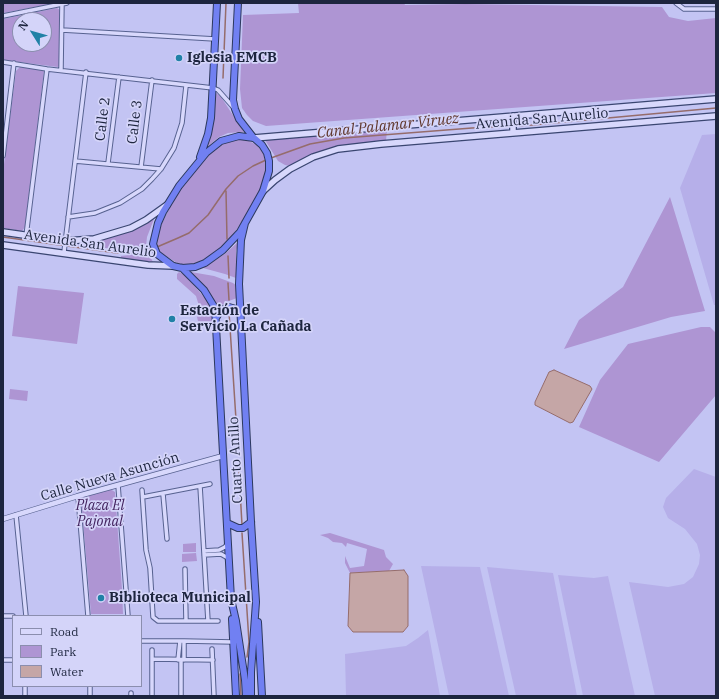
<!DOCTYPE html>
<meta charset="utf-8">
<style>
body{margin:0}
#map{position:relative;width:719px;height:699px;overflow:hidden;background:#c3c4f3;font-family:"IBM Plex Serif",serif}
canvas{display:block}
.frame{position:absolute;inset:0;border:4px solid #1d253e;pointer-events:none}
.legend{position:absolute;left:12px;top:615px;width:130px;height:72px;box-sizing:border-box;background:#d4d4f9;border:1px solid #8b8eae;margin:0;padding:5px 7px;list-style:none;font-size:12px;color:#1d253e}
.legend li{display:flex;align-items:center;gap:8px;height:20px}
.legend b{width:20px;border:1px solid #8b8eae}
.north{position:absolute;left:12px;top:12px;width:40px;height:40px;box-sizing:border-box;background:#d4d4f9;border:1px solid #8b8eae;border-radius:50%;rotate:307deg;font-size:11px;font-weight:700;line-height:16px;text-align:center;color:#1d253e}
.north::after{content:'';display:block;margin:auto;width:14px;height:18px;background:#2081a6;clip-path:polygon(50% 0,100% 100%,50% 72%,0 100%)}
</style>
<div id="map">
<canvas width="719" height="699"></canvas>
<div class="frame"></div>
<ul class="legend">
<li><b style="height:5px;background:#d8d8fc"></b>Road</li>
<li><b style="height:11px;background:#ae95d3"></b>Park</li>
<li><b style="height:11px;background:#c5a6a6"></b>Water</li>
</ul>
<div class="north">N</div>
</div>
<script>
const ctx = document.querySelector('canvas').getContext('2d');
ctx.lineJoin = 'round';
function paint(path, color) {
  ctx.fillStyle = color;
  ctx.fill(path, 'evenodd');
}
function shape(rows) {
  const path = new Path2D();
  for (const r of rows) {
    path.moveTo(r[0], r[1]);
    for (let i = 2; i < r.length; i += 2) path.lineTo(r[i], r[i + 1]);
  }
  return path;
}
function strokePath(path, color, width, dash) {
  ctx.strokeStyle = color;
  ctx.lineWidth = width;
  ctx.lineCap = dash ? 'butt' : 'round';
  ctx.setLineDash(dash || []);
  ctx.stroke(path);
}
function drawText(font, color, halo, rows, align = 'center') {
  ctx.font = font + ' "IBM Plex Serif",serif';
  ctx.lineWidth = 3.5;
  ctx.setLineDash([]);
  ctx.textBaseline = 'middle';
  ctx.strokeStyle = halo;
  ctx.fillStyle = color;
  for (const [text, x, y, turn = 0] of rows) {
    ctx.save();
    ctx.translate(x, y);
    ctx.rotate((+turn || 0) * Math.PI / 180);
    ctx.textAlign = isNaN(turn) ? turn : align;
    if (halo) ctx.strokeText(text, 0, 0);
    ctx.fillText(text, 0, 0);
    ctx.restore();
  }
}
const farmland = shape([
 [716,134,716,305,714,305,680,188,702,135],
 [694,469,716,477,716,696,655,696,629,582,668,587,684,584,693,577,699,564,700,555,697,544,685,529,668,518,663,507,666,498],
 [421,566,480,567,509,696,449,696],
 [487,567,553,573,577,696,516,696],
 [558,575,594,578,608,576,635,696,583,696],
 [428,630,440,696,346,696,345,654,406,646,418,638]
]);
const green = shape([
 [3,3,56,3,3,13],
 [298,3,404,3,405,5,465,4,662,7,669,17,688,21,716,18,716,93,266,126,253,121,247,115,242,108,240,89,243,15,299,13],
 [57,8,60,10,59,66,58,67,3,60,3,19],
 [20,20,44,20,44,44,20,44],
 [20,67,42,70,44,71,25,227,22,231,3,228,3,172,16,71],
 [215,92,221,97,244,132,228,133,219,137,207,147,211,135],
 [387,129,386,141,338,146,307,156,290,166,285,165,278,161,265,140],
 [231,139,239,139,249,141,257,145,264,154,267,169,263,182,254,203,244,219,227,243,213,255,192,265,185,265,177,263,158,251,156,242,162,223,178,192,189,177,219,144],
 [670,197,705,311,671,317,564,349,579,320,623,287],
 [154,219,147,237,146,246,118,250,82,244,113,237,130,231],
 [239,241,236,251,236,278,225,274,203,268,226,253],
 [148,253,153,262,121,258,121,256],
 [179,272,185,275,209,303,213,310,214,319,209,326,198,321,197,317,199,314,200,309,196,296,177,279,177,274],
 [191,272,214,276,233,283,237,286,237,298,226,302,218,309,208,292],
 [18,286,84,293,77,344,12,336],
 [701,327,710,327,716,333,716,395,659,462,579,427,600,380,628,344],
 [10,389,28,391,27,401,9,399],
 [110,489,115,492,122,589,123,614,91,614,81,498],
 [330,533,384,550,386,557,393,564,389,571,350,573,345,563,345,556,350,568,364,566,367,549,347,543,346,547,342,543,333,542,328,538,320,535],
 [196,543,196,552,183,552,183,544],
 [196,553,197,561,182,562,182,554]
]);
const water = shape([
 [554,370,590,386,592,389,573,422,570,423,535,405,535,402,549,372,554,370],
 [404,570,408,576,408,626,403,632,353,632,348,626,350,573,404,570]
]);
const stream = shape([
 [223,78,226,3],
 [271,158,310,144,344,138,472,128,532,125,716,108],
 [226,191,227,239],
 [3,237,117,253,135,253,153,248],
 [157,247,178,238,189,233,208,215,226,189,238,176,253,166,266,160],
 [228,256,229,278],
 [228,283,229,300],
 [229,312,237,435],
 [239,472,242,525],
 [242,533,249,642,247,657],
 [240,674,241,696]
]);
const minor = shape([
 [676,3,684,9,716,9],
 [3,16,67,3],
 [62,30,215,39],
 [3,62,47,69,213,88,218,90,234,108],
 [61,69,62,3],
 [3,156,14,63],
 [75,161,161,169],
 [108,163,119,77],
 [141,167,152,80],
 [68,217,95,213,120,203,142,189,152,179,161,169,174,148,182,123,186,86],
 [26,236,47,69],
 [64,252,86,72],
 [118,485,128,616],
 [200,486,208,621],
 [142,490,146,550,150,568,153,617,158,621,218,621],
 [163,494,167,539],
 [78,496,88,616],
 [143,497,210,484],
 [16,515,26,616],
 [204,551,219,550,225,547,228,543],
 [204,555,221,554,228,558],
 [185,569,186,621],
 [3,616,13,616],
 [141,641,184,641,233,642],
 [184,641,184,660],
 [212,649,214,696],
 [152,650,152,696],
 [153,659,213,660],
 [3,660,13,660],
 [178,660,180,641],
 [181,660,181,696],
 [25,696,25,686],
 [90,696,90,686],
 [131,696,131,693]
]);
const tertiary = shape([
 [3,519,78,496,223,456]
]);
const secondary = shape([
 [513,133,513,116],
 [254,138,716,99],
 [263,191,275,180,290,169,313,157,338,149,381,144,716,116],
 [3,232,66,241,94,239,131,228,146,220,167,205],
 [3,245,148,265,173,266]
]);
const trunk = shape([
 [238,3,233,100,235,109,239,119,253,137],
 [239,136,254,138,262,145,267,153,269,161,269,171,263,191,240,232,223,250,205,263,195,267,182,268,173,266,157,254,153,244,158,223,163,212,179,186,206,153,221,141,239,136],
 [200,157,208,134,211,118,217,3],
 [245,223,241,240,239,284,251,522,256,602,251,672,251,696],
 [182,268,204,290,215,308,231,599,236,621,245,680,246,696],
 [216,318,221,310,229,307,236,309,240,314],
 [227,523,238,528,243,528,251,522],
 [232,619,236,696],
 [258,622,262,696]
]);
const markers = [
 [179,58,4,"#2081a6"],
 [172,319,4,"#2081a6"],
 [101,598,4,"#2081a6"]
];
const poiNames = [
 ["Iglesia EMCB",187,58],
 ["Estación de",180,311],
 ["Servicio La Cañada",180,327],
 ["Biblioteca Municipal",109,598]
];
const streetNames = [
 ["Calle 2",103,119,-83],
 ["Avenida San Aurelio",542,119,-5],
 ["Calle 3",135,122,-83],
 ["Avenida San Aurelio",90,244,8],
 ["Cuarto Anillo",236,460,-93],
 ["Calle Nueva Asunción",110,477,-16]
];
const parkNames = [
 ["Plaza El",100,506],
 ["Pajonal",100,522]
];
const waterNames = [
 ["Canal Palamar Viruez",388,126,-6]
];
paint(farmland, '#b6afe9');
paint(green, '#ae95d3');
paint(water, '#c5a6a6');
strokePath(water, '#956c6b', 1);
strokePath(stream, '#956c6b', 1.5);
strokePath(minor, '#576290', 5.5);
strokePath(tertiary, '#576290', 6);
strokePath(secondary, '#3a4671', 8);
strokePath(trunk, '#2c385d', 8);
strokePath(minor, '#d8d8fc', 3.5);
strokePath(tertiary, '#d8d8fc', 4.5);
strokePath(secondary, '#d8d8fc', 5.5);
strokePath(trunk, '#7180f2', 6);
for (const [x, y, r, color] of markers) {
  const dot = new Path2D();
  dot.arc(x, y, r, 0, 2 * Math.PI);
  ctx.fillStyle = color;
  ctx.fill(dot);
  strokePath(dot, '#d4d4f9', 1.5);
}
drawText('bold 14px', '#1d253e', '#d4d4f9', poiNames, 'left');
drawText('14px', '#1d253e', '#d4d4f9', streetNames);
drawText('italic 14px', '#41215d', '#d4d4f9', parkNames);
drawText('italic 15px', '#5f362b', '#d4d4f9', waterNames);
</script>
